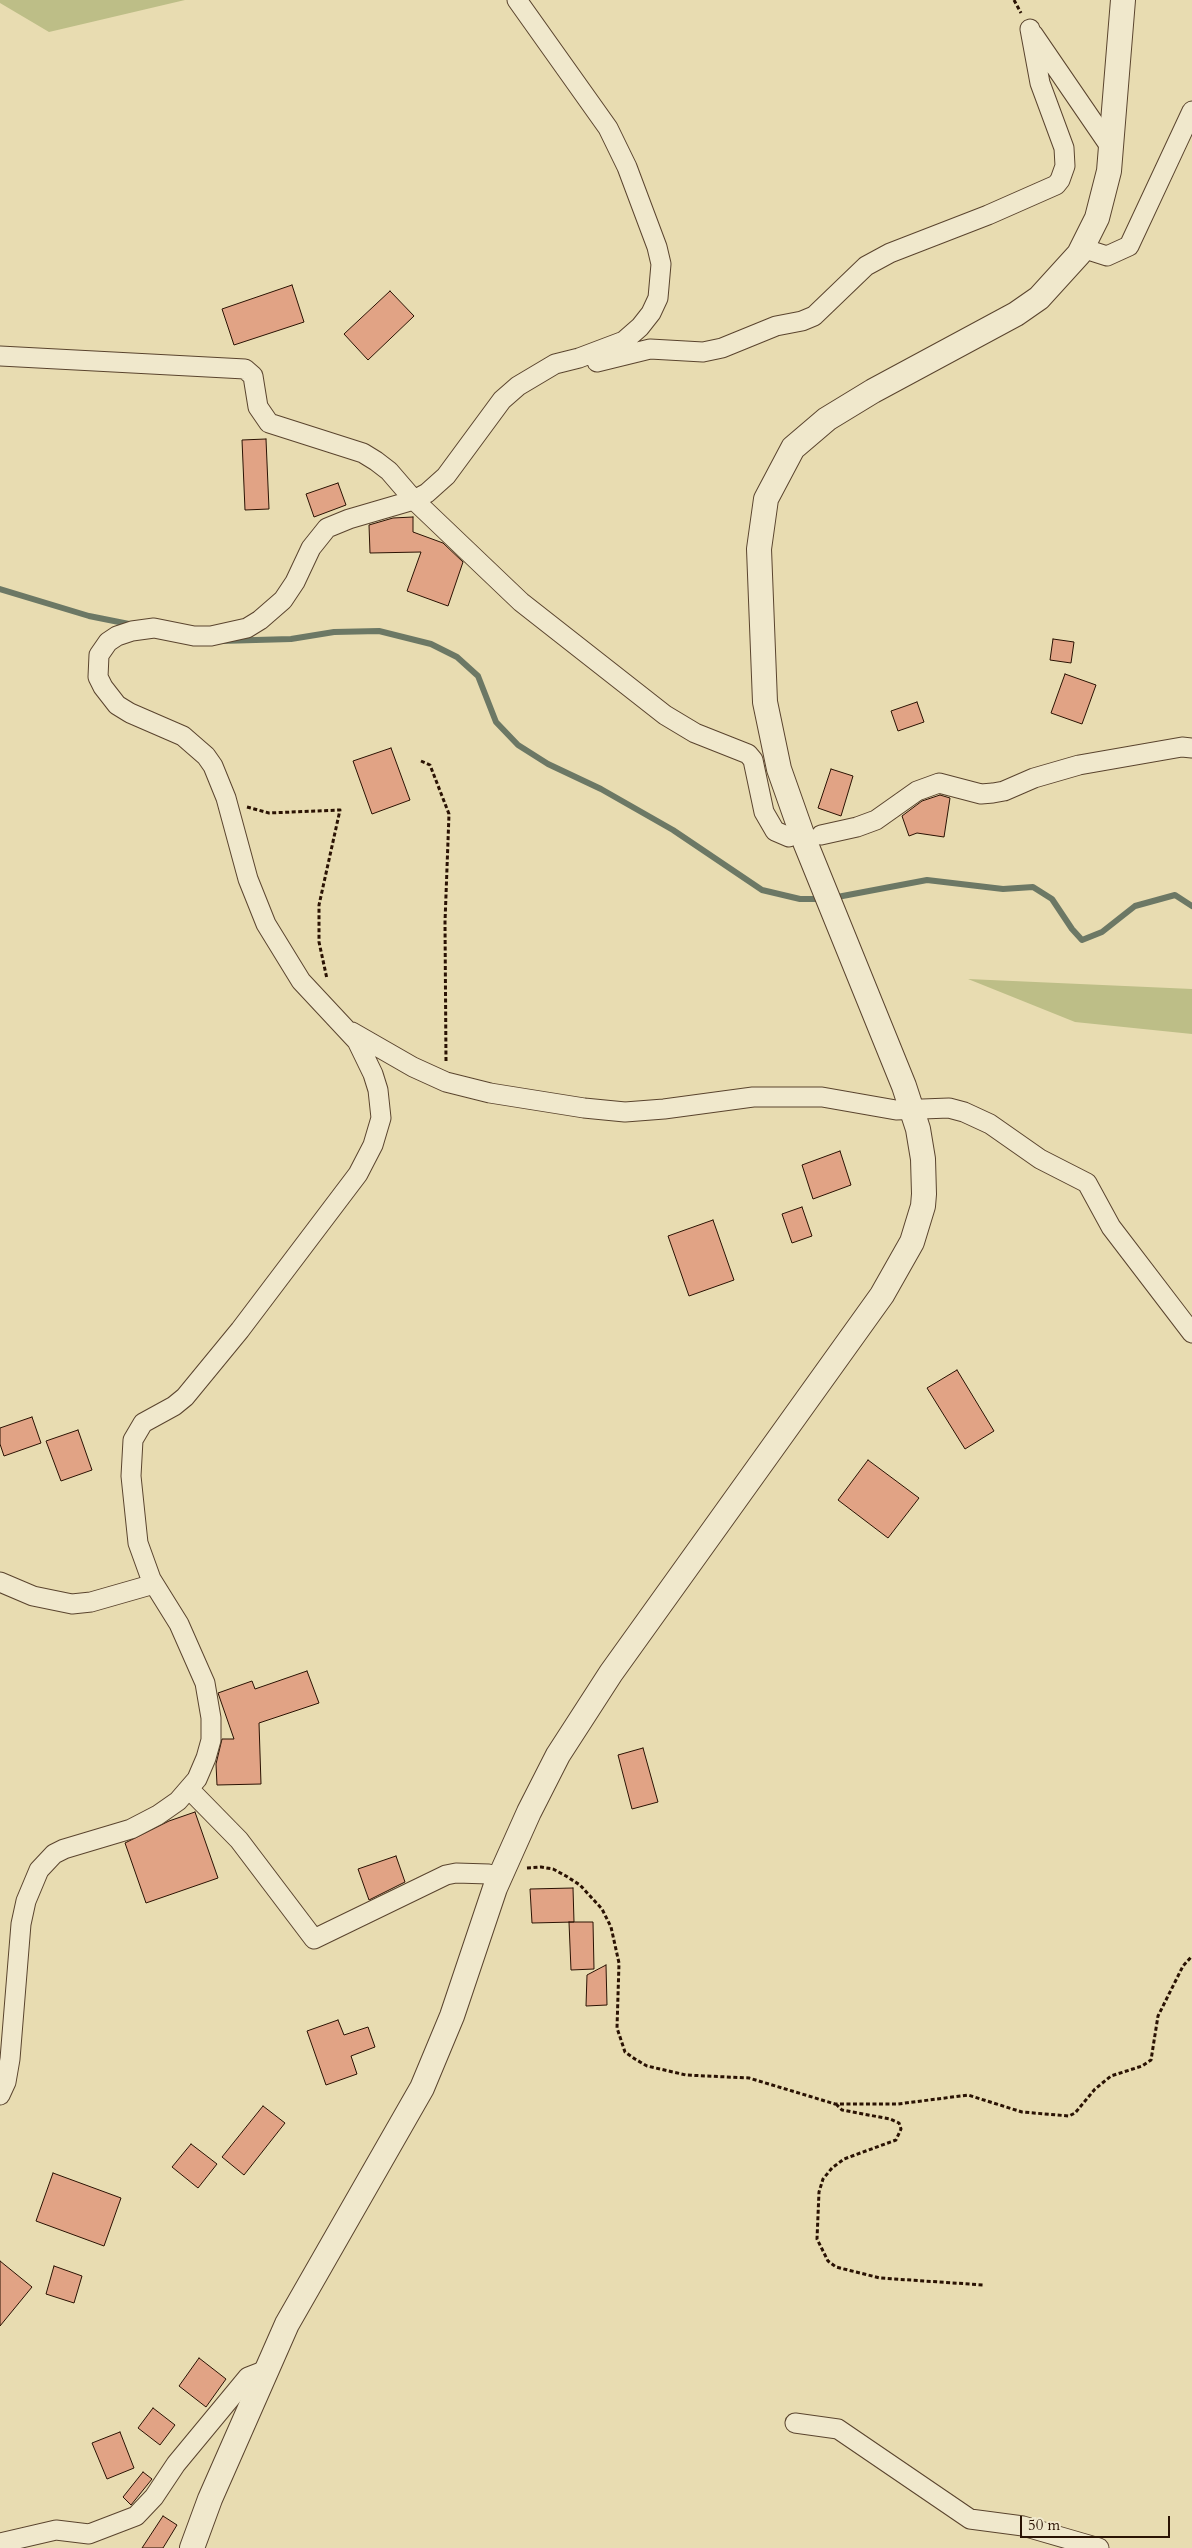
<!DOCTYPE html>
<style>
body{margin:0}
#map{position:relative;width:1192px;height:2548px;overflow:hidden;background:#e8dcb1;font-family:Cardo,serif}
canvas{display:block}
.scale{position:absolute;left:1020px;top:2516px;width:150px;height:22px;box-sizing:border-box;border:2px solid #2a1203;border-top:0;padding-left:6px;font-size:15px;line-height:18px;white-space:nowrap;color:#2a1203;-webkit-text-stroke:4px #f0e8cc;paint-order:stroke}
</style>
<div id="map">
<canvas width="1192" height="2548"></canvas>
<div class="scale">50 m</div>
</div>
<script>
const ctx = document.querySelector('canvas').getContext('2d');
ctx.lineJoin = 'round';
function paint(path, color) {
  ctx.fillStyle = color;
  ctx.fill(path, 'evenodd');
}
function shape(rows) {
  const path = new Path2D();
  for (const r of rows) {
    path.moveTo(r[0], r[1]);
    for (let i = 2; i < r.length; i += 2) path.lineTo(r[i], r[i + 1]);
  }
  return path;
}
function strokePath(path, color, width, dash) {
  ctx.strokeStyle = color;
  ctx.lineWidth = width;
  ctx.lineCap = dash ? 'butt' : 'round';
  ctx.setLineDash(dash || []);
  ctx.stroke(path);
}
const green = shape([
 [0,0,185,0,49,32,0,3],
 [968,979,1192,989,1192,1034,1075,1022]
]);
const stream = shape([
 [0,589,89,616,134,625],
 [220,641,291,639,334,632,379,631,431,644,457,657,478,676,496,722,518,745,548,764,601,789,673,830,762,890,800,899,822,899],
 [832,898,927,880,1003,889,1033,887,1052,899,1072,929,1082,940,1102,932,1135,906,1175,895,1192,906]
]);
const building = shape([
 [292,285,304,322,234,345,222,309,292,285],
 [390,291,414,316,368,360,344,334,390,291],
 [266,439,269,509,245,510,242,440,266,439],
 [338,483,346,505,314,517,306,494,338,483],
 [413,517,413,532,443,543,463,562,448,606,407,591,421,552,370,553,369,525,393,518,413,517],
 [1053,639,1074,642,1071,663,1050,660,1053,639],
 [1065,674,1096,685,1082,724,1051,713,1065,674],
 [917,702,924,722,898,731,891,711,917,702],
 [391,748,410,800,372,814,353,761,391,748],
 [831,769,853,776,841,816,818,808,831,769],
 [940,795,950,798,944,837,917,833,909,836,902,816,922,801,940,795],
 [840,1151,851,1185,813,1199,802,1165,840,1151],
 [802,1207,812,1236,792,1243,782,1214,802,1207],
 [713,1220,734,1280,689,1296,668,1236,713,1220],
 [957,1370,994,1431,965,1449,927,1388,957,1370],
 [32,1417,41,1443,4,1456,0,1444,0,1428,32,1417],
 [78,1430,92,1470,61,1481,46,1441,78,1430],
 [868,1460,919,1498,888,1538,838,1500,868,1460],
 [307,1671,319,1703,259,1723,261,1784,217,1785,216,1764,222,1739,234,1739,218,1693,252,1681,255,1689,307,1671],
 [643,1748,658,1802,632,1809,618,1755,643,1748],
 [195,1812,218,1878,146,1903,125,1843,169,1821,195,1812],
 [396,1856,405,1882,369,1900,358,1869,396,1856],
 [573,1888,574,1922,532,1923,530,1889,573,1888],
 [569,1922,593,1922,594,1969,571,1970,569,1922],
 [606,1965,607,2005,586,2006,587,1975,606,1965],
 [338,2020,344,2035,368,2027,375,2047,351,2056,357,2074,326,2085,307,2031,338,2020],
 [263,2106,285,2123,244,2175,222,2157,263,2106],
 [191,2144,217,2164,198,2188,172,2167,191,2144],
 [53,2173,121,2198,104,2246,36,2221,53,2173],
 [0,2261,32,2287,0,2326,0,2261],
 [54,2266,82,2276,74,2303,46,2294,54,2266],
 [199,2358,226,2379,206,2407,179,2386,199,2358],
 [153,2408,175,2425,160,2445,138,2428,153,2408],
 [120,2432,134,2468,107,2479,92,2443,120,2432],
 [143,2472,152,2479,131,2505,123,2497,143,2472],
 [163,2516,177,2525,163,2548,142,2548,163,2516]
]);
const path = shape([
 [1014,0,1021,13],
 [421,761,430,765,449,814,445,922,446,1062],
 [247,807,269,813,340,810,319,905,319,942,327,979],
 [527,1868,541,1867,553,1869,566,1876,580,1885,602,1909,611,1927,619,1963,617,2028,625,2052,635,2059,647,2066,686,2075,749,2078,835,2104,898,2104,968,2095,1022,2112,1069,2116,1075,2113,1095,2089,1111,2076,1142,2066,1151,2060,1158,2016,1183,1966,1192,1956],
 [836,2104,842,2110,890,2119,899,2123,901,2129,896,2140,844,2159,832,2168,823,2179,819,2192,817,2239,828,2261,836,2267,880,2278,984,2285]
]);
const minor = shape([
 [1033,34,1111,148],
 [1082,248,1107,256,1129,246,1192,111],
 [0,356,245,369,253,376,258,407,269,423,363,453,376,461,389,471,414,500,521,602,665,715,695,733,748,754,753,760,764,812,775,831,789,837],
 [597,362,650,349,703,352,722,348,776,326,802,321,814,316,866,266,890,253,988,215,1056,185,1060,180,1065,166,1064,148,1040,83,1030,29],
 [821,835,857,827,876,820,917,791,939,783,981,794,993,793,1004,791,1034,778,1079,765,1182,747,1192,748],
 [352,1032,413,1067,446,1082,490,1093,584,1108,625,1112,664,1109,753,1097,822,1097,896,1110,949,1108,964,1112,990,1124,1040,1159,1087,1183,1111,1227,1192,1333],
 [0,1582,33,1596,72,1604,91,1602,154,1584],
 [189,1789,239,1840,314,1939,446,1875,456,1873,489,1874],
 [0,2095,6,2082,10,2059,21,1924,26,1901,39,1870,54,1854,64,1849,131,1829,158,1815,178,1801,197,1779,206,1758,211,1740,211,1718,205,1683,179,1624,151,1579,138,1543,131,1476,133,1440,143,1423,174,1406,185,1397,240,1330,358,1174,373,1145,381,1118,378,1090,373,1074,357,1041,301,981,266,924,248,879,226,798,213,766,206,756,183,736,130,713,117,705,103,687,98,677,99,655,108,642,117,636,132,631,154,628,194,636,211,636,247,628,260,620,283,600,295,582,311,548,327,528,349,519,414,500,427,493,446,476,502,400,518,386,555,364,579,358,624,341,640,327,651,313,658,298,661,264,657,247,627,167,608,128,517,0],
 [795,2423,838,2429,970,2519,1023,2526,1099,2548],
 [0,2543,56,2530,89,2534,136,2516,154,2497,176,2464,248,2377,266,2370]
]);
const tertiary = shape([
 [192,2548,210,2499,287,2324,422,2088,452,2016,495,1888,529,1812,558,1755,611,1673,882,1295,912,1242,923,1206,924,1194,923,1159,918,1129,904,1086,803,837,779,769,765,702,759,549,766,499,793,448,827,419,873,391,1016,314,1039,298,1079,254,1097,218,1109,171,1123,0]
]);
paint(green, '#bdbe87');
strokePath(stream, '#6c7865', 6);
paint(building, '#e1a385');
strokePath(building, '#2a1203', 1);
strokePath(minor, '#5a442e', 21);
strokePath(tertiary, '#5a442e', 26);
strokePath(path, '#2a1203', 3, [4, 2.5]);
strokePath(minor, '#f0e8cc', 19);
strokePath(tertiary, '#f0e8cc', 24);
</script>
